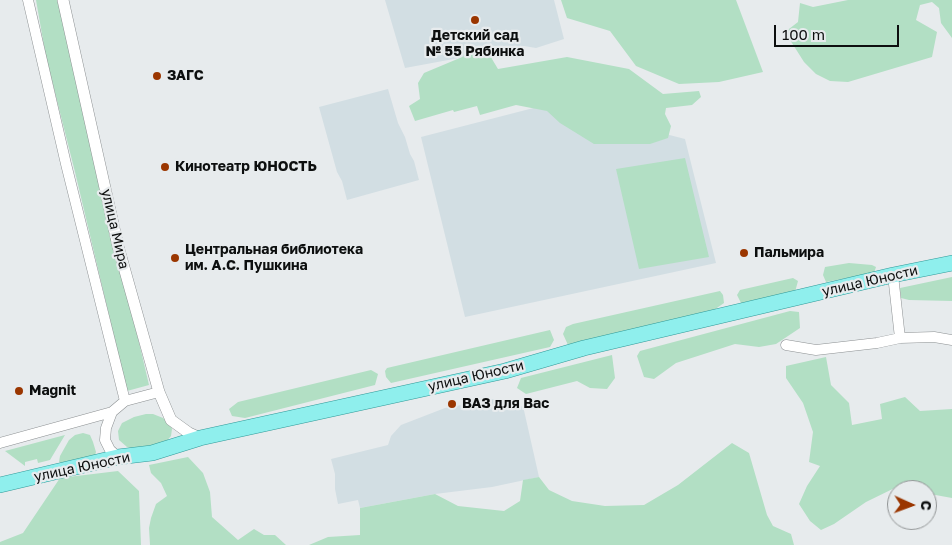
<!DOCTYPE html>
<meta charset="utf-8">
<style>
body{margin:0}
#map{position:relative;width:952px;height:545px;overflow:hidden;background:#e7ebed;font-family:"Golos Text",sans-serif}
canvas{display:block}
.north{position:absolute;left:887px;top:480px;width:50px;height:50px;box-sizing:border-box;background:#e7ebed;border:1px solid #909394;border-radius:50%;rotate:92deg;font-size:14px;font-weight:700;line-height:20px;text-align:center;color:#0d0f0f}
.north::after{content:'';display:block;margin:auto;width:18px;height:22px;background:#9a3600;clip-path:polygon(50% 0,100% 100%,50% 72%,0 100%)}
.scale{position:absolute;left:774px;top:25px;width:125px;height:22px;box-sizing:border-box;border:2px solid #0d0f0f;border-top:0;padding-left:6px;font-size:15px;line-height:18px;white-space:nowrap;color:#0d0f0f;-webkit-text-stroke:4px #e7ebed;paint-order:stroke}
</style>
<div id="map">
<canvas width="952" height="545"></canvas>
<div class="north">С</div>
<div class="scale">100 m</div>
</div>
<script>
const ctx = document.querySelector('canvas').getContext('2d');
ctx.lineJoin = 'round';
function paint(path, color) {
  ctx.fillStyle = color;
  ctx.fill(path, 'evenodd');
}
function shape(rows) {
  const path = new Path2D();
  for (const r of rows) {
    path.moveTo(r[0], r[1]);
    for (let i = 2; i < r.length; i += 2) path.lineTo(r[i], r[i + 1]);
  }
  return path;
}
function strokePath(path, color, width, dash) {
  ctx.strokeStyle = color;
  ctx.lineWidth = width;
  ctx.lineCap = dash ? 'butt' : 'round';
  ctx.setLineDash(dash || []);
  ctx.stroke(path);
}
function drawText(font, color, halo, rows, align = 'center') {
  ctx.font = font + ' "Golos Text",sans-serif';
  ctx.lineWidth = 4.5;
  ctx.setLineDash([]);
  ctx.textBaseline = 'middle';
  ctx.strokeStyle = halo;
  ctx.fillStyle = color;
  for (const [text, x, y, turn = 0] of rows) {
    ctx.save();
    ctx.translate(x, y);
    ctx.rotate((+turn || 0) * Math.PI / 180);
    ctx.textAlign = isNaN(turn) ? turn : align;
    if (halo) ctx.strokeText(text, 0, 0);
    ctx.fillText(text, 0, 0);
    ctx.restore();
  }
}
const built = shape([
 [385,0,554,0,564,39,536,48,524,46,405,68],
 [388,89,398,123,405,137,410,154,414,161,419,180,347,200,342,181,337,172,319,107],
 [549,104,685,139,716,263,465,317,421,137],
 [494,399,507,409,523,406,539,477,492,487,435,494,360,508,358,500,338,504,335,489,335,474,331,459,388,445,391,436,401,425,445,408]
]);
const green = shape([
 [36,0,57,0,65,27,149,385,127,391,75,172,46,57],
 [561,0,736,0,763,72,719,82,679,84,636,66,610,31,567,18],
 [848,0,952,0,952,38,941,23,939,8,932,2,920,5,916,20,937,32,932,57,848,82,830,81,816,74,804,62,785,32,798,22,800,3,813,7],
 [491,50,492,59,498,69,567,57,629,69,663,94,699,91,701,97,692,105,666,108,665,114,671,126,668,138,650,144,594,144,560,123,547,111,516,105,480,115,477,106,454,112,453,110,415,121,409,106,420,99,418,83,424,73,467,55],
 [685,158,709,257,639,269,616,169],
 [849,263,872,265,876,267,874,273,826,282,823,275,825,267],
 [952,277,952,301,909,300,901,298,900,288],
 [793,278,798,281,795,292,741,303,737,295,740,290],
 [720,291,723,295,724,303,711,312,568,345,563,334,566,327,573,324],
 [790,311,799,312,800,328,776,344,759,347,735,344,676,363,654,379,644,377,637,356,640,351],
 [550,330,554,340,550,347,391,383,386,377,385,371,387,368],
 [612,355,615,378,607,389,590,388,577,381,526,394,517,388,521,378],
 [826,357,831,385,849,403,852,425,882,419,880,404,905,397,920,411,952,409,952,498,930,494,911,480,866,502,834,524,821,530,810,521,799,504,807,486,820,466,809,462,813,432,803,403,786,378,786,366],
 [371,370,378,374,375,385,245,418,232,416,229,409,238,402],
 [146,414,153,414,163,418,170,424,172,429,171,436,164,444,139,450,127,447,119,440,118,431,122,423,134,417],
 [83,433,90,435,93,442,96,452,94,459,64,464,59,462,60,456,69,440,75,435],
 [65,435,50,460,38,463,37,459,25,462,25,466,5,451],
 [732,443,749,453,767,515,773,526,791,534,794,545,309,545,328,537,360,535,360,508,435,494,458,506,504,511,520,501,523,480,539,477,549,490,572,501,605,506,644,505,678,485],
 [188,457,203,473,210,492,212,517,238,540,254,529,264,535,275,535,286,545,150,545,149,528,151,518,156,504,167,496,161,483,151,473,149,465],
 [118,471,139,491,141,545,0,545,0,542,23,533,60,478]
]);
const minor = shape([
 [28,0,66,164,125,401],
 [893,275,900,338],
 [786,345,816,350,877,343,900,338,934,337,952,340],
 [112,412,106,428,105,440,110,450,118,457],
 [0,443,112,412,125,401,159,392]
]);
const tertiary = shape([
 [63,0,118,246,159,392,171,420,189,433,200,438]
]);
const primary = shape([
 [0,485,118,457,152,453,200,438,505,371,584,348,893,275,952,263]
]);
const markers = [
 [475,20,5,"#9a3600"],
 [157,76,5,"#9a3600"],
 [165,167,5,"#9a3600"],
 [744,253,5,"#9a3600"],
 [175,258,5,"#9a3600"],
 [19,391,5,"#9a3600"],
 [452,404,5,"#9a3600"]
];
const poiNames = [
 ["Детский сад",475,36,"center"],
 ["№ 55 Рябинка",475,52,"center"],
 ["ЗАГС",167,76],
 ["Кинотеатр ЮНОСТЬ",175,167],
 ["Центральная библиотека",185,250],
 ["им. А.С. Пушкина",185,266],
 ["Пальмира",754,253],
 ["Magnit",29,391],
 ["ВАЗ для Вас",462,404]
];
const streetNames = [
 ["улица Мира",115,229,77],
 ["улица Юности",870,281,-13],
 ["улица Юности",476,376,-13],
 ["улица Юности",82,467,-12]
];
paint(built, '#d2dee3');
paint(green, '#b2dfc4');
strokePath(minor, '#8c9092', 11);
strokePath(tertiary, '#8c9092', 12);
strokePath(primary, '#319998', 16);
strokePath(minor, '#fff', 10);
strokePath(tertiary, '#fff', 11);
strokePath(primary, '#8fefed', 15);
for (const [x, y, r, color] of markers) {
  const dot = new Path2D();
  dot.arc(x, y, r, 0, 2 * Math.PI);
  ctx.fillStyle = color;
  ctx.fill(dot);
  strokePath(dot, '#e7ebed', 2);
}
drawText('bold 14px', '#0d0f0f', '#e7ebed', poiNames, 'left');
drawText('14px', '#0d0f0f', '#e7ebed', streetNames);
</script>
